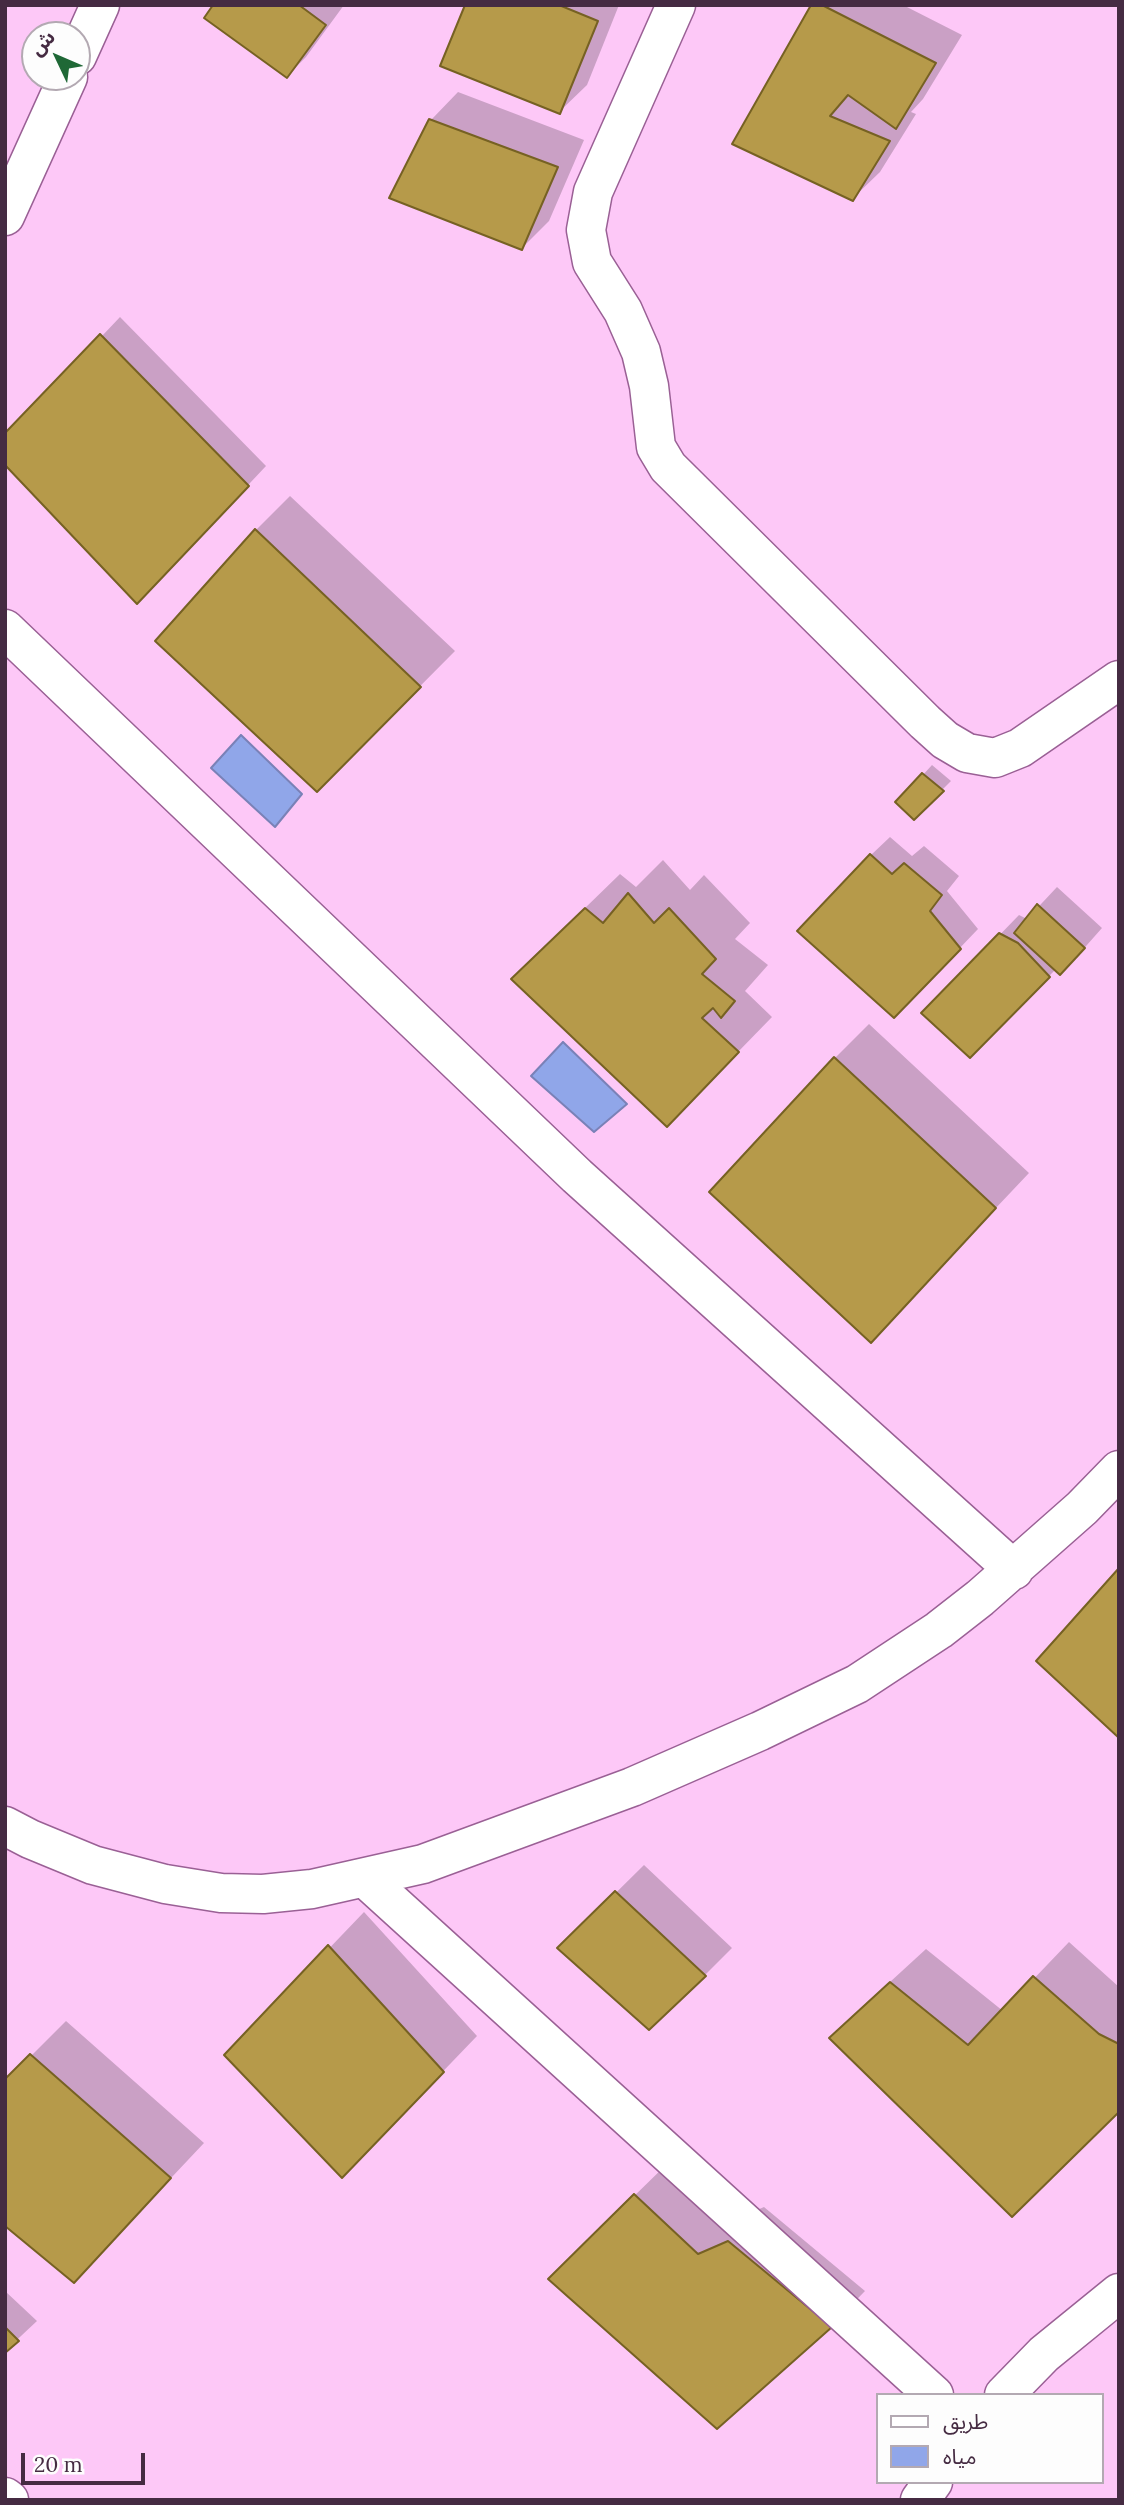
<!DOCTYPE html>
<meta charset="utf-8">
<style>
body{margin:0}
#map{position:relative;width:1124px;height:2505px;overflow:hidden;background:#fdc8f7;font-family:Lora,"Noto Sans Arabic",serif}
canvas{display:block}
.frame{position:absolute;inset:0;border:7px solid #452b42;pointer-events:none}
.legend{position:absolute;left:876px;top:2393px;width:228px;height:91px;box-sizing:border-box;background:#fdfdfd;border:2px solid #b3a9b2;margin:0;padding:9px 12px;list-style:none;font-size:21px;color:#452b42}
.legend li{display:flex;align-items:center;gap:14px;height:35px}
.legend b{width:35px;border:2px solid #b3a9b2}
.north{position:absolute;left:21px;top:21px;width:70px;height:70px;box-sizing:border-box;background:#fdfdfd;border:2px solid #b3a9b2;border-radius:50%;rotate:314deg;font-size:19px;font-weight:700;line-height:28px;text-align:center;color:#452b42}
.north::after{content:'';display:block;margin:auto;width:24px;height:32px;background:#1f6836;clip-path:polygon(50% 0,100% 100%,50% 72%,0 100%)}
.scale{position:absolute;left:21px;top:2453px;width:124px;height:32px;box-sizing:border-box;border:4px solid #452b42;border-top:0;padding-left:9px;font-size:21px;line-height:24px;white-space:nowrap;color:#452b42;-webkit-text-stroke:5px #fdfdfd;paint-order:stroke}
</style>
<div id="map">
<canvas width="1124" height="2505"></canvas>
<div class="frame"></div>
<ul class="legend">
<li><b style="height:9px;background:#fff"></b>طريق</li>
<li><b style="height:19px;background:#90a6e9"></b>مياه</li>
</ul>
<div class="north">ش</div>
<div class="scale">20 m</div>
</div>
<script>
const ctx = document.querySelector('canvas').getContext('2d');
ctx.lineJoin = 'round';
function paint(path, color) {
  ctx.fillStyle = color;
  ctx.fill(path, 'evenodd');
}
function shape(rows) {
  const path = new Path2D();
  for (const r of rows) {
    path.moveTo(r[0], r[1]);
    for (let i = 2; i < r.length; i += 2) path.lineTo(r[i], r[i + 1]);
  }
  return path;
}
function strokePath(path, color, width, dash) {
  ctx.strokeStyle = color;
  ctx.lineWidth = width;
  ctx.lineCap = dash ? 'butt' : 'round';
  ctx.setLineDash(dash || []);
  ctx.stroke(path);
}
const water = shape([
 [241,735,302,794,275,827,211,768,241,735],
 [563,1042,627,1104,594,1132,531,1076,563,1042]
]);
const shadow = shape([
 [215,5,344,5,306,57,287,76],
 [467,5,619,5,587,85,559,112],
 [813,5,903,5,962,35,923,99,911,112,916,114,880,172,852,199,734,143],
 [458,92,584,140,549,221,522,248,431,120],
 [120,317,266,466,156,583,102,336],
 [290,496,455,651,317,790,256,530],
 [932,765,951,781,914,818,898,802],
 [890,837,912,856,924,846,959,876,947,891,978,929,913,997,871,855],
 [663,860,690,890,704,875,750,923,735,939,768,965,745,991,772,1017,701,1090,548,944,620,874,636,887],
 [1057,887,1102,928,1079,954,1056,969,970,1056,924,1013,1019,915,1027,919],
 [869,1024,1029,1173,871,1340,835,1058],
 [644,1865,732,1948,705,1975,560,1948],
 [364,1912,477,2036,376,2141,227,2055],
 [1069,1942,1119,1987,1119,2109,866,2004,926,1949,1003,2011],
 [66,2021,204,2143,74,2281,5,2082],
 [670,2161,734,2220,764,2207,865,2291,831,2326,584,2245],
 [5,2291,37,2321,5,2351]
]);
const building = shape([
 [213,5,299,5,326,25,287,78,204,18,213,5],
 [465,5,559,5,598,21,560,114,440,66,465,5],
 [811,5,822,5,936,63,896,129,848,95,830,116,890,141,853,201,732,144,811,5],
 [429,119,558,167,522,250,389,198,429,119],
 [100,334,249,486,137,604,5,465,5,433,100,334],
 [255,529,421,687,317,792,155,641,255,529],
 [922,773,944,791,914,820,895,802,922,773],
 [870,854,892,874,904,863,942,895,930,911,961,949,894,1018,797,931,870,854],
 [628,893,654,923,669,908,716,959,702,974,735,1001,721,1018,713,1008,702,1018,739,1052,667,1127,511,979,585,908,603,923,628,893],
 [1037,904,1085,948,1060,975,1014,933,1037,904],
 [999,933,1018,943,1050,977,970,1058,921,1013,999,933],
 [834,1057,996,1208,871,1343,709,1192,834,1057],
 [1119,1568,1119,1738,1036,1661,1119,1568],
 [615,1891,706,1976,649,2030,557,1948,615,1891],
 [328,1945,444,2072,342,2178,224,2055,328,1945],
 [1033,1976,1099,2034,1119,2044,1119,2112,1012,2217,829,2038,890,1982,968,2045,1033,1976],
 [30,2054,171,2178,74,2283,5,2226,5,2079,30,2054],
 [634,2194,698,2254,728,2241,832,2327,717,2429,548,2279,634,2194],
 [5,2327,19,2341,5,2353,5,2327]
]);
const minor = shape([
 [676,5,593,192,586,230,592,262,623,311,641,352,649,386,656,447,668,467,925,722,945,740,967,753,995,758,1020,748,1119,680],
 [77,56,100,5],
 [5,216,68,77],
 [5,629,577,1176,1014,1570],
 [5,1826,30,1839,93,1865,165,1884,221,1893,263,1894,312,1889,423,1864,632,1787,760,1731,857,1684,939,1630,980,1598,1082,1508,1119,1470],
 [366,1879,934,2395],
 [1004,2395,1044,2354,1119,2293],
 [5,2497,9,2500],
 [920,2500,933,2482]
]);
paint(water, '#90a6e9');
strokePath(water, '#7a81b7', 2);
paint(shadow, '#0003');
paint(building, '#b69a4a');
strokePath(building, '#766123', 2);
strokePath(minor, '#9a6095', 41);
strokePath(minor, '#fff', 38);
</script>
